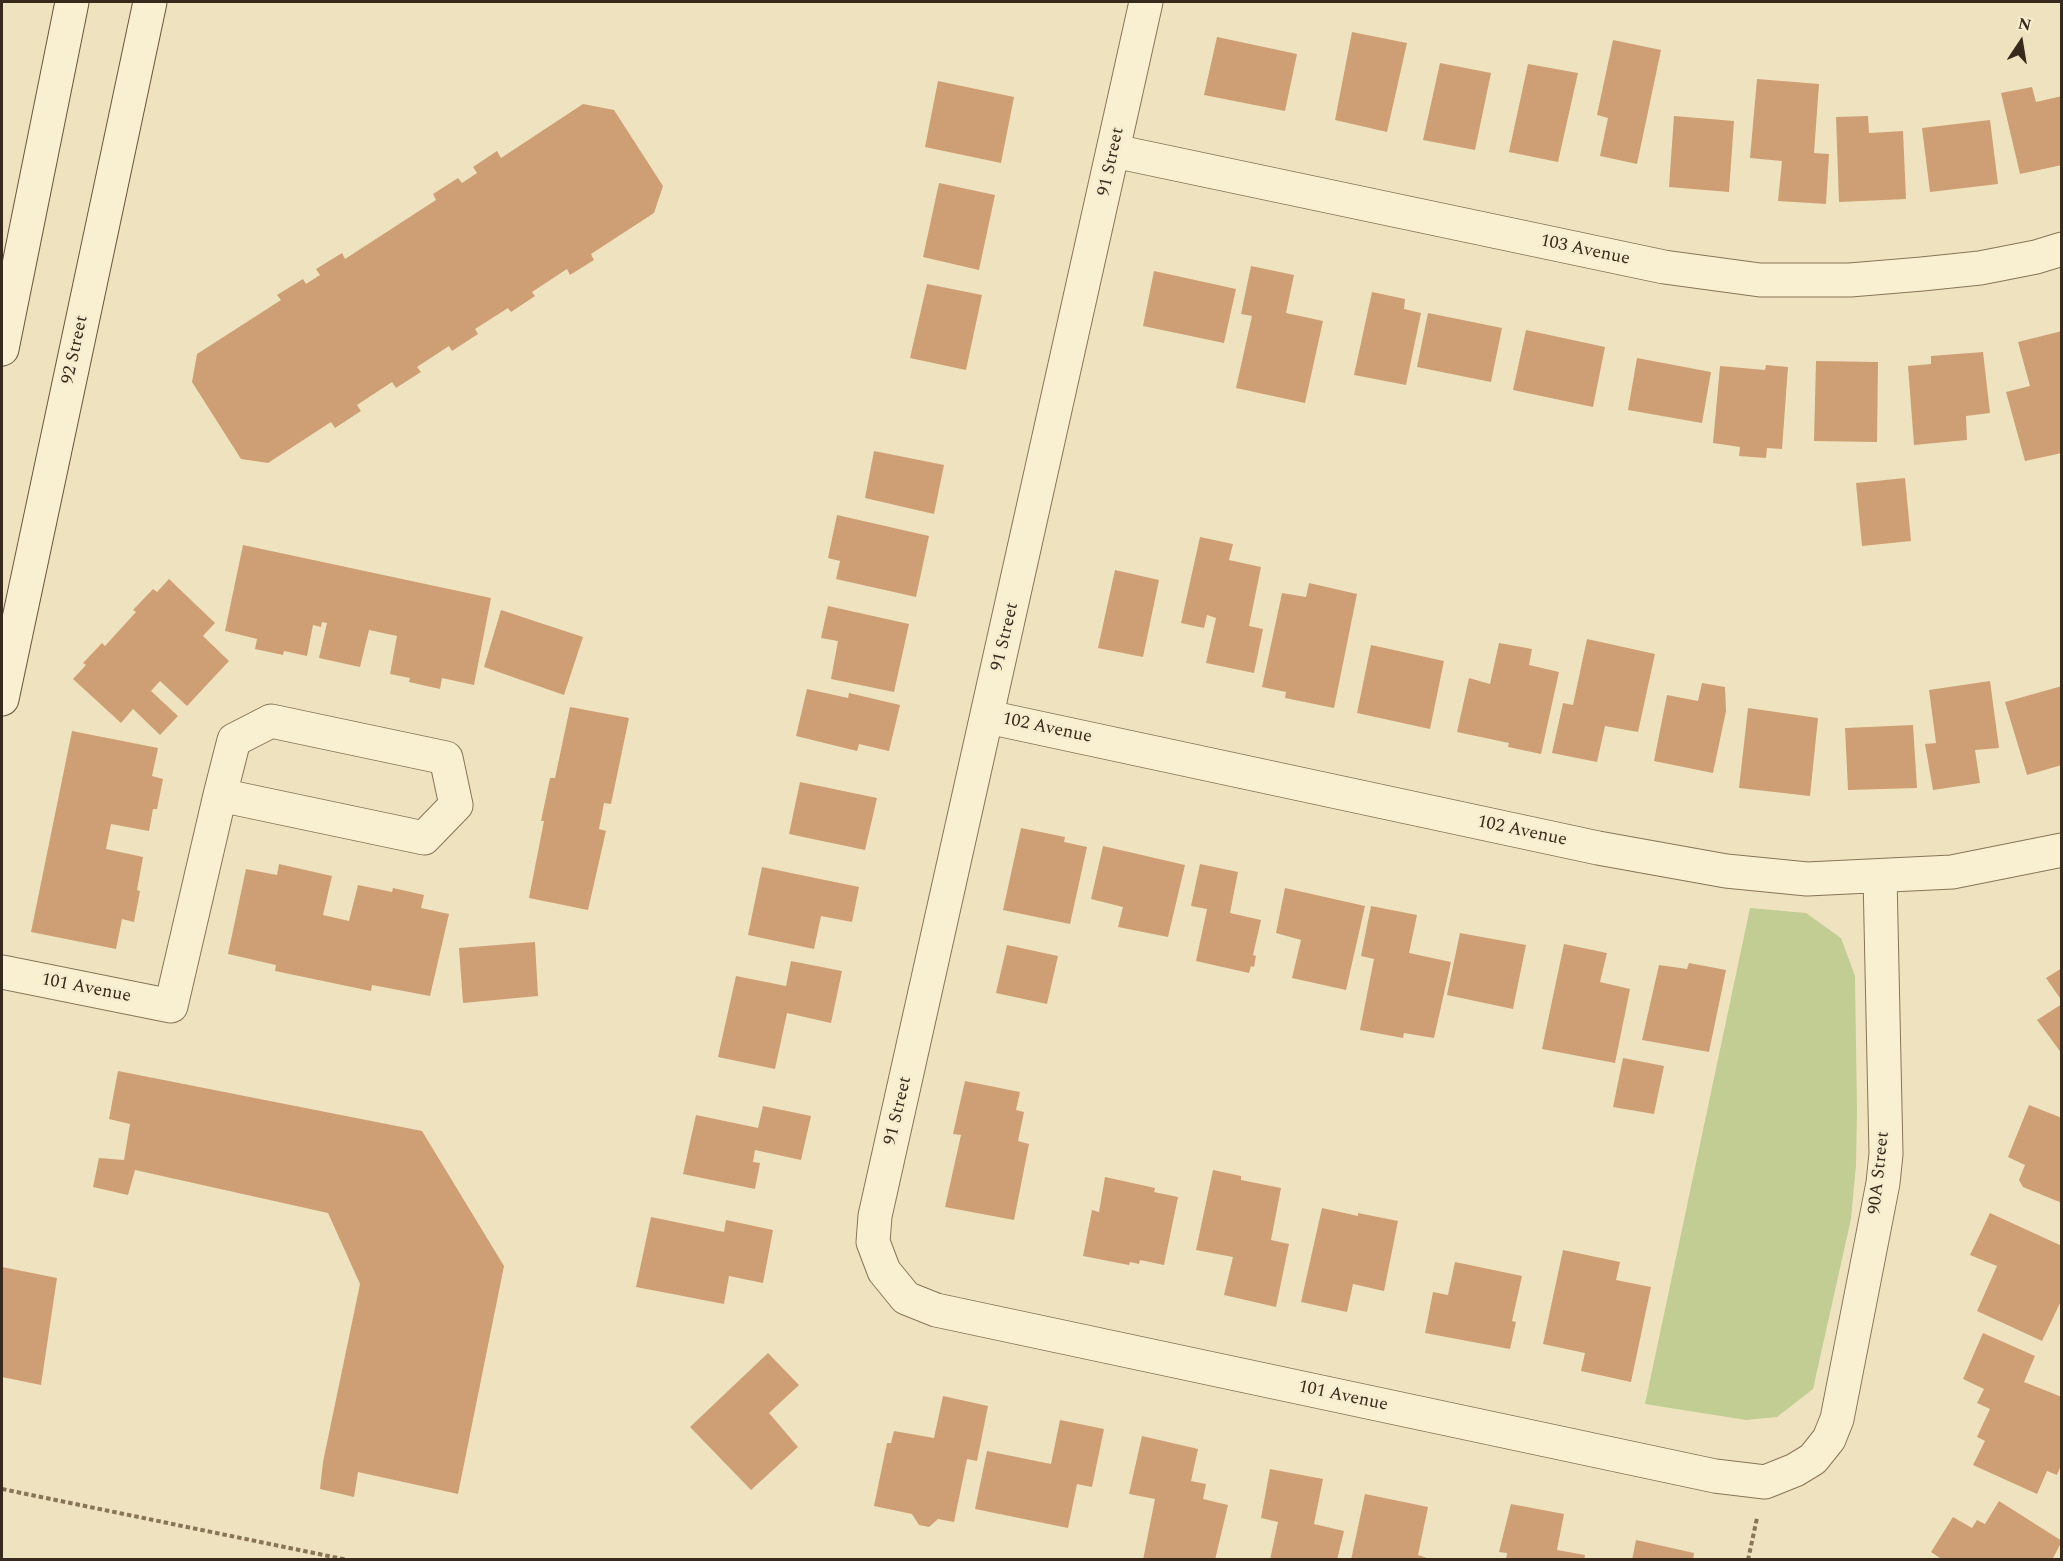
<!DOCTYPE html>
<style>
body{margin:0}
#map{position:relative;width:2063px;height:1561px;overflow:hidden;background:#efe3bf;font-family:Spectral,serif}
canvas{display:block}
.frame{position:absolute;inset:0;border:3px solid #372a1c;pointer-events:none}
.north{position:absolute;left:1991px;top:12px;width:60px;height:60px;-webkit-text-stroke:4px #f6edcf;paint-order:stroke;rotate:12deg;font-size:16px;font-weight:700;line-height:24px;text-align:center;color:#372a1c}
.north::after{content:'';display:block;margin:auto;width:21px;height:27px;background:#372a1c;clip-path:polygon(50% 0,100% 100%,50% 72%,0 100%)}
</style>
<div id="map">
<canvas width="2063" height="1561"></canvas>
<div class="frame"></div>
<div class="north">N</div>
</div>
<script>
const ctx = document.querySelector('canvas').getContext('2d');
ctx.lineJoin = 'round';
function paint(path, color) {
  ctx.fillStyle = color;
  ctx.fill(path, 'evenodd');
}
function shape(rows) {
  const path = new Path2D();
  for (const r of rows) {
    path.moveTo(r[0], r[1]);
    for (let i = 2; i < r.length; i += 2) path.lineTo(r[i], r[i + 1]);
  }
  return path;
}
function strokePath(path, color, width, dash) {
  ctx.strokeStyle = color;
  ctx.lineWidth = width;
  ctx.lineCap = dash ? 'butt' : 'round';
  ctx.setLineDash(dash || []);
  ctx.stroke(path);
}
function drawText(font, color, halo, rows, align = 'center') {
  ctx.font = font + ' Spectral,serif';
  ctx.lineWidth = 5;
  ctx.setLineDash([]);
  ctx.textBaseline = 'middle';
  ctx.strokeStyle = halo;
  ctx.fillStyle = color;
  for (const [text, x, y, turn = 0] of rows) {
    ctx.save();
    ctx.translate(x, y);
    ctx.rotate((+turn || 0) * Math.PI / 180);
    ctx.textAlign = isNaN(turn) ? turn : align;
    if (halo) ctx.strokeText(text, 0, 0);
    ctx.fillText(text, 0, 0);
    ctx.restore();
  }
}
const green = shape([
 [1750,908,1806,913,1841,938,1855,976,1857,1112,1856,1165,1851,1219,1813,1389,1777,1417,1746,1420,1645,1404]
]);
const building = shape([
 [1352,32,1407,43,1387,132,1335,120],
 [1217,37,1297,54,1285,111,1204,95],
 [1613,40,1661,50,1637,164,1600,156,1608,118,1597,115],
 [1440,63,1491,73,1475,150,1423,140],
 [1528,64,1578,73,1558,162,1509,152],
 [1757,79,1819,84,1814,153,1829,154,1826,204,1778,201,1782,161,1750,158],
 [938,81,1014,97,1001,163,925,147],
 [2032,87,2036,102,2062,96,2062,165,2020,174,2001,93],
 [583,104,614,110,663,186,654,213,591,254,594,260,570,275,567,269,532,292,535,296,511,312,508,308,475,329,478,334,452,351,449,346,417,367,421,372,396,388,392,382,357,405,361,411,335,428,331,422,268,463,241,459,192,382,197,354,281,300,277,295,303,279,306,284,320,275,316,269,342,253,345,259,436,200,433,194,458,178,462,183,477,173,473,167,497,151,501,158],
 [1674,116,1734,121,1729,192,1669,187],
 [1868,116,1869,133,1903,131,1906,199,1839,202,1836,117],
 [1990,120,1998,184,1930,192,1922,128],
 [939,183,995,195,979,270,923,257],
 [1251,266,1294,275,1286,313,1323,321,1305,403,1236,388,1252,316,1241,314],
 [1154,271,1236,289,1224,343,1143,326],
 [927,284,982,295,966,370,910,358],
 [1372,292,1405,299,1404,309,1421,313,1406,385,1354,375],
 [1428,313,1502,328,1491,382,1417,367],
 [1526,330,1605,347,1593,407,1513,390],
 [2062,331,2062,453,2025,461,2006,392,2030,386,2018,342],
 [1983,352,1990,413,1966,416,1967,440,1914,445,1908,366,1931,364,1931,356],
 [1637,358,1711,372,1702,423,1628,410],
 [1816,361,1878,362,1877,442,1814,441],
 [1766,365,1788,367,1782,449,1767,448,1766,458,1739,456,1740,447,1713,443,1720,366,1765,370],
 [874,451,944,465,934,514,865,498],
 [1905,478,1911,541,1862,546,1856,483],
 [837,515,929,536,916,597,836,579,840,561,828,558],
 [1200,537,1233,544,1229,560,1261,567,1249,626,1263,629,1254,673,1206,663,1216,618,1207,615,1204,628,1181,623],
 [243,545,491,598,474,685,442,678,440,689,409,682,410,678,390,674,397,636,369,630,360,667,319,658,327,623,322,622,321,627,313,625,307,656,284,651,283,655,255,649,257,639,225,631],
 [1115,570,1159,580,1143,657,1098,648],
 [169,579,215,623,203,636,229,661,187,706,160,681,151,691,178,716,160,735,133,709,121,723,73,679,86,665,83,663,102,643,105,646,136,612,133,610,153,589,157,592],
 [1309,583,1357,594,1334,708,1285,698,1286,692,1262,687,1282,593,1306,597],
 [828,606,909,624,894,692,831,679,838,641,821,638],
 [501,610,583,637,564,695,484,667],
 [1587,639,1655,654,1638,732,1605,726,1597,762,1552,753,1563,703,1573,705],
 [1499,643,1532,649,1529,665,1559,672,1541,754,1508,747,1509,743,1457,732,1469,678,1490,684],
 [1371,645,1444,661,1430,729,1357,713],
 [1990,681,1999,748,1975,750,1980,783,1933,790,1925,744,1936,743,1929,690],
 [1702,683,1725,687,1726,711,1713,773,1654,761,1667,695,1698,701],
 [2062,686,2062,765,2027,775,2005,702],
 [807,689,848,698,849,693,900,705,889,751,859,744,857,751,796,736],
 [570,707,629,718,611,804,604,803,599,829,606,831,588,910,529,898,544,821,541,821,550,778,555,778],
 [1748,708,1818,718,1810,796,1739,788],
 [1913,725,1917,788,1848,790,1845,728],
 [72,731,158,748,152,776,163,779,157,809,153,809,149,831,111,824,106,849,143,857,137,890,140,891,134,922,122,919,116,949,31,932],
 [800,782,877,798,865,850,789,834],
 [1021,828,1065,837,1064,842,1087,847,1070,924,1003,910],
 [1103,846,1185,865,1168,937,1118,927,1123,907,1091,899],
 [279,864,332,876,323,915,349,921,358,885,392,892,393,888,424,895,421,908,449,914,430,996,372,985,371,991,275,971,276,965,228,954,246,869,277,875],
 [1200,864,1238,872,1230,913,1261,920,1253,955,1256,956,1254,967,1251,966,1249,973,1196,961,1207,909,1191,906],
 [762,867,859,887,852,922,821,916,814,949,748,935],
 [1285,888,1365,906,1346,990,1292,978,1301,940,1276,933],
 [1371,906,1417,915,1409,953,1451,962,1434,1038,1404,1033,1403,1038,1360,1030,1374,959,1361,956],
 [1460,933,1526,945,1513,1009,1447,995],
 [535,942,538,996,463,1003,459,948],
 [1564,944,1607,953,1600,982,1630,989,1615,1063,1542,1049],
 [1007,945,1058,956,1047,1004,996,993],
 [791,961,842,971,831,1023,787,1013,775,1069,718,1057,736,976,786,986],
 [1689,963,1726,970,1709,1052,1642,1040,1659,965,1687,969],
 [2062,968,2062,1001,2046,978],
 [2062,1004,2062,1054,2037,1020],
 [1623,1058,1664,1066,1654,1114,1613,1107],
 [118,1071,422,1131,504,1266,458,1494,358,1472,354,1497,320,1489,323,1462,360,1284,328,1213,135,1170,128,1195,93,1187,99,1158,124,1160,130,1124,109,1119],
 [965,1081,1020,1092,1016,1110,1024,1112,1018,1141,1029,1144,1014,1220,945,1207,961,1135,953,1134],
 [2029,1105,2062,1118,2062,1203,2023,1187,2019,1180,2025,1165,2008,1157],
 [763,1106,811,1116,801,1160,755,1150,753,1162,760,1163,755,1189,683,1174,696,1115,758,1128],
 [1213,1170,1241,1176,1241,1180,1281,1188,1271,1240,1289,1244,1276,1307,1224,1295,1233,1257,1196,1250],
 [1105,1177,1155,1188,1154,1192,1178,1197,1164,1265,1140,1260,1139,1264,1130,1262,1129,1265,1083,1256,1092,1210,1099,1212],
 [1322,1208,1358,1216,1358,1213,1398,1221,1384,1291,1353,1284,1347,1312,1301,1302],
 [1990,1213,2062,1246,2062,1299,2042,1341,1977,1311,1997,1266,1970,1255],
 [651,1217,724,1232,726,1220,773,1230,763,1283,729,1276,724,1304,636,1287],
 [1563,1250,1620,1262,1616,1280,1651,1287,1631,1382,1581,1371,1585,1353,1543,1344],
 [1455,1262,1522,1276,1512,1321,1516,1322,1510,1349,1425,1333,1433,1292,1448,1295],
 [2,1267,57,1278,41,1385,2,1377],
 [1983,1333,2035,1356,2024,1382,2062,1397,2062,1463,2057,1475,2047,1471,2037,1494,1973,1465,1985,1441,1977,1437,1990,1409,1977,1403,1984,1389,1963,1379],
 [768,1353,799,1385,769,1413,798,1447,751,1490,690,1427],
 [943,1396,988,1406,977,1461,967,1459,954,1522,938,1519,929,1527,919,1525,912,1514,874,1506,887,1443,891,1443,894,1431,934,1438],
 [1060,1420,1104,1429,1092,1487,1077,1484,1068,1528,975,1509,987,1451,1051,1464],
 [1142,1436,1198,1449,1191,1481,1206,1484,1203,1499,1228,1505,1215,1560,1143,1560,1155,1499,1129,1494],
 [1270,1469,1323,1479,1314,1524,1344,1531,1337,1560,1270,1560,1278,1522,1261,1518],
 [1365,1494,1428,1507,1418,1555,1433,1560,1351,1560],
 [1999,1501,2062,1541,2052,1560,1943,1560,1931,1552,1953,1517,1972,1528,1977,1520,1985,1524],
 [1511,1504,1564,1514,1557,1550,1585,1555,1584,1560,1506,1560,1507,1553,1499,1552],
 [1636,1540,1694,1553,1693,1560,1632,1560]
]);
const path = shape([
 [2,1489,348,1560],
 [1748,1560,1757,1518]
]);
const street = shape([
 [1146,2,875,1216,873,1242,884,1271,906,1298,936,1310,1715,1476,1765,1482,1795,1470,1813,1459,1829,1439,1837,1419,1883,1183,1886,1154,1880,876],
 [1114,151,1664,267,1760,280,1850,280,1922,274,1980,268,2036,257,2062,249],
 [988,717,1598,848,1726,871,1807,879,1952,872,2062,850],
 [2,972,171,1006,220,795,234,740,271,721,446,758,456,805,424,838,220,795]
]);
const secondary = shape([
 [2,349,72,2],
 [2,699,150,2]
]);
const streetNames = [
 ["91 Street",1112,162,-78],
 ["103 Avenue",1585,251,12],
 ["92 Street",76,350,-78],
 ["91 Street",1006,637,-77],
 ["102 Avenue",1047,729,12],
 ["102 Avenue",1522,832,12],
 ["101 Avenue",86,989,11],
 ["91 Street",899,1111,-77],
 ["90A Street",1880,1173,-84],
 ["101 Avenue",1343,1397,12]
];
paint(green, '#c2cd93');
paint(building, '#ce9f74');
strokePath(street, '#887457', 35);
strokePath(secondary, '#69553a', 35);
strokePath(path, '#887457', 4, [4.5, 3]);
strokePath(street, '#f9f0d2', 33);
strokePath(secondary, '#f9f0d2', 33);
drawText('18px', '#372a1c', '#f6edcf', streetNames);
</script>
